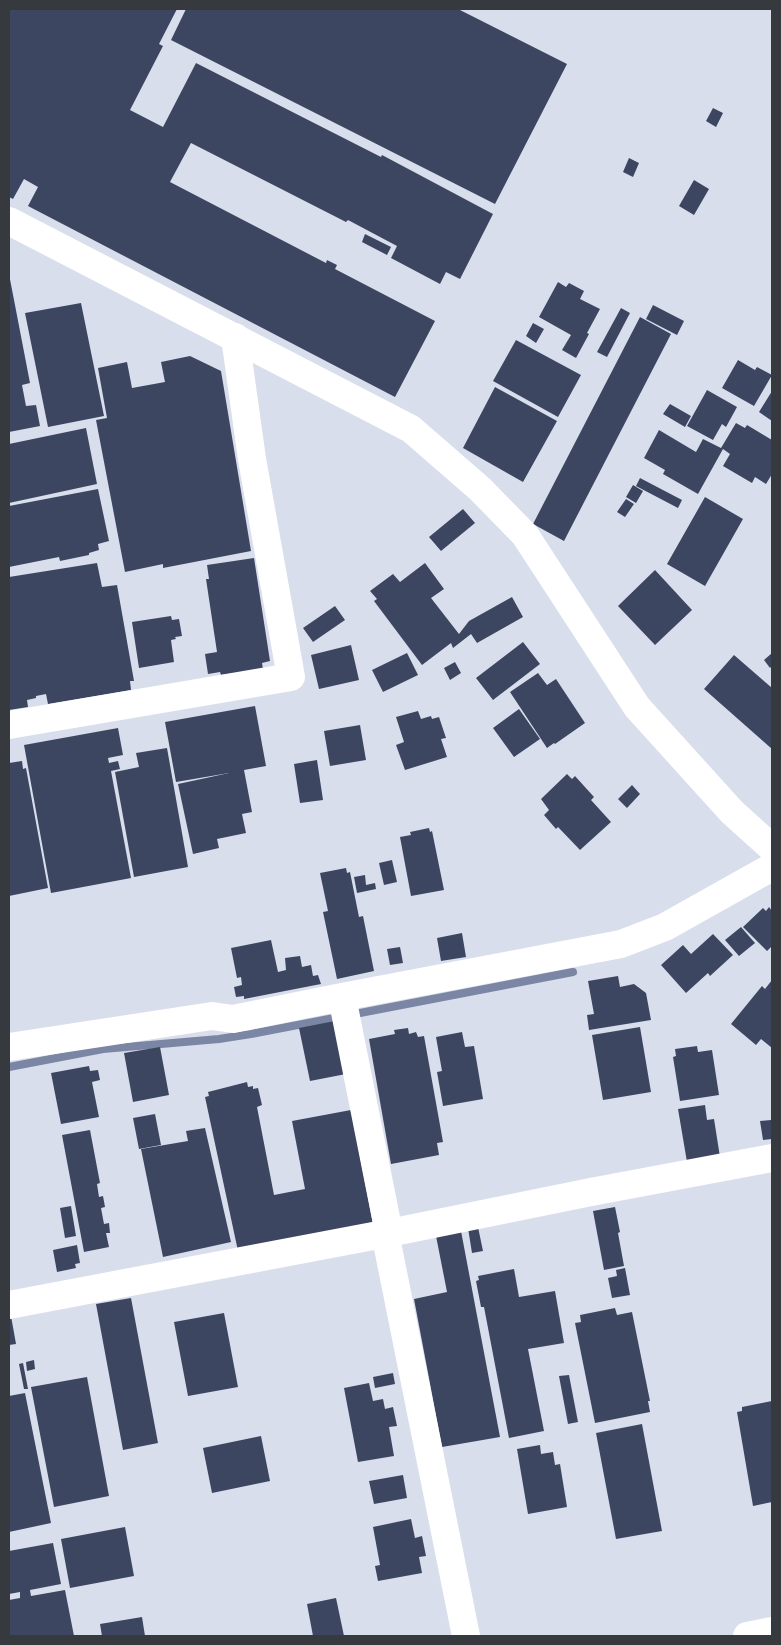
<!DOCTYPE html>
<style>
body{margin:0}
#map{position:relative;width:781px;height:1645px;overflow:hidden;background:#d9deed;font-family:"Source Serif 4",serif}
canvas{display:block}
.frame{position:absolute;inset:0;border:10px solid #36393e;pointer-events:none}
</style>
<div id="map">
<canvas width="781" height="1645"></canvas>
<div class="frame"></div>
</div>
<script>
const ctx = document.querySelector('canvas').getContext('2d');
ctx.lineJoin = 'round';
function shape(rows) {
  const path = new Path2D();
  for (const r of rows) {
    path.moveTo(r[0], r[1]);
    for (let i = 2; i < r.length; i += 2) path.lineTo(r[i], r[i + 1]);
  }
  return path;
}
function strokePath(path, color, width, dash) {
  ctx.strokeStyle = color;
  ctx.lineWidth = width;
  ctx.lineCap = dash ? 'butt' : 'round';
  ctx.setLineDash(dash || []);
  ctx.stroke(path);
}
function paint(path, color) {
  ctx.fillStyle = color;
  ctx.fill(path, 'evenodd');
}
const stream = shape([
 [9,1067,103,1049,219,1039,251,1034,573,972]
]);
const building = shape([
 [9,9,177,9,159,44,163,46,130,110,163,127,196,63,381,157,382,155,493,214,460,279,446,272,440,284,391,258,397,246,348,220,346,222,191,143,170,182,326,263,327,260,337,265,335,269,435,321,395,397,28,206,38,187,24,179,13,199,9,197],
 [186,9,458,9,567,64,495,204,171,40],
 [713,108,723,113,716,127,706,121],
 [629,158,639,163,633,177,623,172],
 [694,180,709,189,694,215,679,206],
 [365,234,391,247,387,255,362,242],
 [9,274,30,383,22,385,26,406,36,405,40,426,9,432],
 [558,282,566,287,569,283,584,291,580,299,600,309,587,333,589,334,576,358,562,350,571,335,539,317],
 [81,303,104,416,48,427,25,313],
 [653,305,684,321,677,335,646,319],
 [621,308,630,313,607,357,597,352],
 [640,317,671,334,564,541,533,524],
 [533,323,544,329,536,343,526,336],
 [516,340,581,375,558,417,493,381],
 [190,356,221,371,251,551,163,568,163,564,125,572,96,420,107,418,98,368,127,362,132,388,165,382,161,362],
 [738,360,755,370,757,367,772,375,754,406,722,388],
 [495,387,557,421,523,482,463,448],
 [707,390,737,407,726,427,722,424,713,440,687,426],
 [772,391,772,421,759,412],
 [670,404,691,416,685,427,663,414],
 [736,423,745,428,747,425,772,440,772,474,766,484,755,477,752,483,723,466,730,454,723,449,698,494,663,474,665,470,644,458,659,430,696,452,703,439,721,448],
 [86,428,97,484,9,503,9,444],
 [640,478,682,500,678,508,636,486],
 [633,485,643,491,636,503,626,497],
 [98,489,109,541,98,544,99,550,89,553,89,555,60,561,59,557,9,567,9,506],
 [705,497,743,519,705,586,667,564],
 [626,499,634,504,625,517,617,512],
 [463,509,475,523,441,551,429,537],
 [254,558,270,661,262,663,263,669,221,675,220,672,208,674,205,654,217,652,206,579,209,579,207,565],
 [97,563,102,587,117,585,134,681,130,681,131,690,48,704,46,694,36,696,36,698,27,700,28,707,9,710,9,577],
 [425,563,444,589,431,598,459,634,469,621,512,597,523,617,477,643,471,634,453,648,451,643,422,665,374,601,377,599,370,591,393,574,400,582],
 [655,570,692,610,655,645,618,606],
 [335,606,345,620,313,642,303,628],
 [171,616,172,620,179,619,182,636,175,637,176,639,171,640,174,662,139,668,132,622],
 [523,642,540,664,493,700,476,678],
 [351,645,359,680,319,689,311,655],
 [407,653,418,675,383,692,372,670],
 [772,653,772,666,770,668,764,660],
 [734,655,772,688,772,749,704,689],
 [455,662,461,673,450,680,444,668],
 [538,673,547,685,556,679,585,723,555,744,554,743,547,748,510,692],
 [255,706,266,766,244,770,252,812,242,814,246,833,217,839,219,848,193,854,178,784,229,773,176,782,165,722],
 [519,709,540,739,514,757,493,728],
 [418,711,421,719,431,716,432,719,439,717,446,738,441,739,447,757,405,770,396,745,404,742,396,717],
 [360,725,366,760,330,766,324,731],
 [118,728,123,755,108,758,109,763,118,761,120,769,111,771,131,878,51,893,24,745],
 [167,748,188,867,134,877,115,772,139,767,136,753],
 [317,760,323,800,300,803,294,764],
 [22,761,23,769,26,768,48,888,9,896,9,763],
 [567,774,572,779,575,776,594,797,591,800,611,822,580,850,558,827,556,829,544,815,549,810,541,799],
 [632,785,640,794,627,808,618,799],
 [429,828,430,832,432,831,444,890,411,896,400,837,411,835,410,832],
 [392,860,397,882,384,885,379,863],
 [346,868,347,873,350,872,359,917,363,916,374,971,337,979,323,912,328,911,320,873],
 [365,875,366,885,375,883,376,889,357,893,354,877],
 [769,907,772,911,772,946,767,951,743,927,763,908,766,911],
 [741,927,755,943,739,956,725,940],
 [462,933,466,957,441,961,437,938],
 [713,934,733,955,710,976,708,973,686,993,661,965,683,945,691,954],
 [271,940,278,972,286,970,285,958,300,956,302,967,311,965,313,976,318,975,321,984,244,999,244,996,236,997,234,987,242,985,241,977,237,978,231,948],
 [400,947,403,963,390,965,387,949],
 [618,976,620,987,634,984,646,993,651,1020,589,1030,587,1015,594,1014,588,981],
 [772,980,772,1048,761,1039,756,1045,731,1024,762,986,765,989],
 [335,1021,346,1074,310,1081,299,1028],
 [640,1027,651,1092,603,1100,592,1035],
 [408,1028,409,1034,416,1032,418,1037,424,1036,443,1142,437,1143,439,1155,391,1164,369,1039,395,1034,394,1030],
 [462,1032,465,1047,474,1046,483,1099,443,1106,437,1072,442,1071,436,1037],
 [697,1046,698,1052,712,1050,719,1095,680,1101,673,1057,676,1056,675,1049],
 [160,1047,169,1095,133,1102,124,1053],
 [89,1066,90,1071,98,1070,100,1080,92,1082,99,1117,61,1124,51,1073],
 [247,1082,248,1087,253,1086,253,1089,258,1088,262,1105,257,1107,274,1195,305,1189,292,1121,351,1110,373,1224,238,1251,205,1097,209,1096,208,1092],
 [705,1105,707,1120,714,1119,720,1157,687,1162,678,1109],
 [155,1114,161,1145,139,1149,133,1118],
 [771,1120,772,1139,763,1140,760,1121],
 [205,1128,231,1242,163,1257,141,1149,188,1141,186,1131],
 [90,1130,100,1183,97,1184,99,1197,103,1196,105,1207,101,1208,104,1224,109,1223,110,1233,106,1233,109,1247,84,1252,62,1135],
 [71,1206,76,1236,65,1238,60,1208],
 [615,1207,620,1232,618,1233,624,1266,604,1270,593,1211],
 [478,1227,483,1251,472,1253,468,1228],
 [461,1231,500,1437,442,1447,414,1299,447,1292,436,1236],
 [77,1245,80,1263,75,1264,76,1268,57,1272,53,1250],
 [625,1268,630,1295,612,1298,608,1278,617,1276,616,1270],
 [514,1269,519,1297,555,1291,564,1343,528,1349,544,1431,509,1438,484,1307,481,1307,476,1281,479,1280,478,1276],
 [131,1298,158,1443,123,1450,96,1304],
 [615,1308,617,1315,632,1312,650,1401,648,1401,650,1412,595,1423,575,1323,581,1322,580,1315],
 [224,1313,238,1387,188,1396,174,1322],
 [9,1316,11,1316,16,1344,9,1345],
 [34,1360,35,1369,27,1371,26,1362],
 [23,1363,28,1389,24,1389,19,1364],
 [393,1373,395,1384,375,1388,373,1377],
 [569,1375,578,1422,568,1424,559,1376],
 [87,1377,109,1496,54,1507,31,1387],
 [369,1383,373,1401,383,1399,385,1409,393,1407,397,1426,389,1427,394,1456,358,1462,344,1388],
 [25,1393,51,1523,9,1532,9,1396],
 [772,1401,772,1502,753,1506,737,1412,742,1411,742,1407],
 [642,1424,662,1531,616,1539,596,1433],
 [261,1436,270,1481,212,1493,203,1448],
 [540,1445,541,1454,553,1452,555,1465,560,1464,567,1507,528,1514,517,1449],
 [403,1475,407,1498,374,1504,369,1481],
 [411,1519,415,1538,422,1536,426,1556,419,1557,422,1573,378,1581,375,1566,380,1565,373,1527],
 [125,1527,134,1576,70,1588,61,1539],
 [53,1543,61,1584,30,1590,31,1596,65,1590,74,1636,9,1636,9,1600,20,1598,20,1592,9,1594,9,1551],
 [336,1598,344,1636,313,1636,307,1604],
 [142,1617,145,1636,102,1636,100,1624]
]);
const street = shape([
 [9,725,291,677,252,459,235,337],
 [342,997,389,1233],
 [9,1047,212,1016,233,1019,342,997,621,944,665,927,772,867],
 [385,1233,466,1636],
 [9,1305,389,1233,591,1192,772,1158],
 [747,1636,772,1631]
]);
const secondary = shape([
 [9,221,411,429,480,489,525,535,637,707,732,812,772,848]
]);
strokePath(stream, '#7b86a5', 8);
paint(building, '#3c4661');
strokePath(street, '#fff', 28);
strokePath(secondary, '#fff', 28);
</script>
